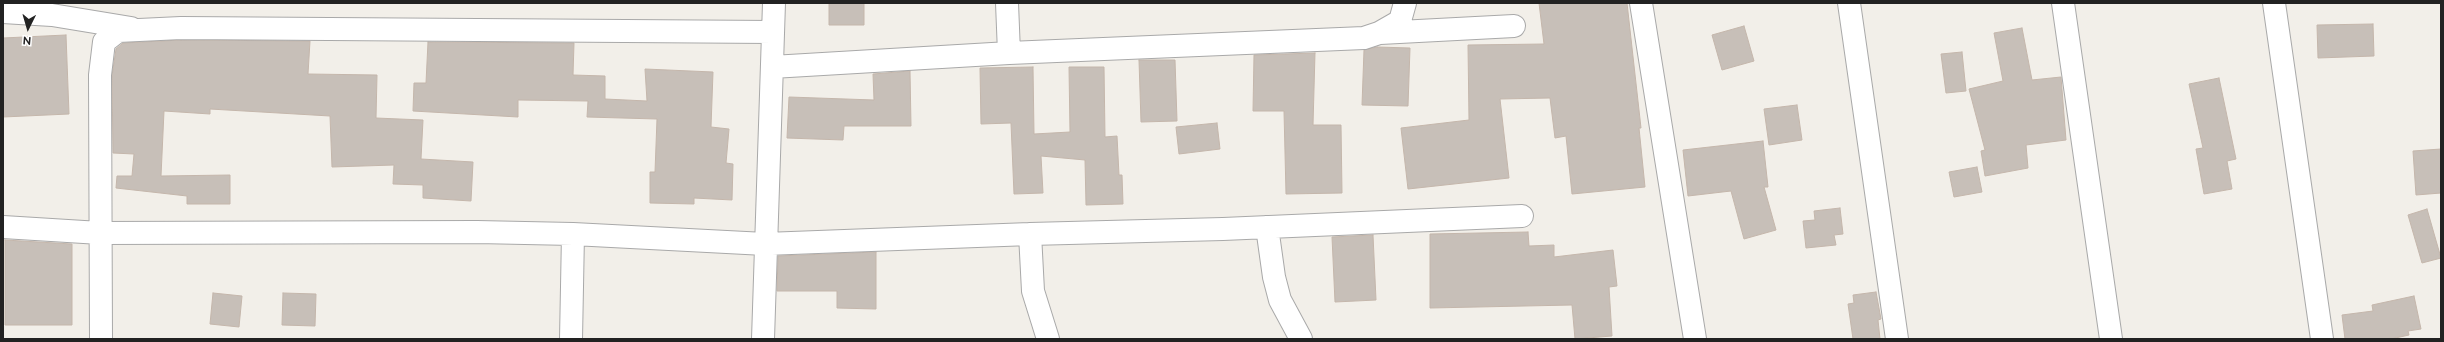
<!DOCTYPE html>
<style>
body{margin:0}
#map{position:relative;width:2444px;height:342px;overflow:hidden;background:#f2efe9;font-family:Raleway,sans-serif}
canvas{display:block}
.frame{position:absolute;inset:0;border:4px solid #222;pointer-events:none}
.north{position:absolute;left:8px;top:8px;width:40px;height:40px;-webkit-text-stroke:3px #fff;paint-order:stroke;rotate:185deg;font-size:11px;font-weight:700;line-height:16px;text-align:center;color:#222}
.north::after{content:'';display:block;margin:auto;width:14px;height:18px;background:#222;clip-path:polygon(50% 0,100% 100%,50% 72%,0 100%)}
</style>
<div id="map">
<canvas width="2444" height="342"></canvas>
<div class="frame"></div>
<div class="north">N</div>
</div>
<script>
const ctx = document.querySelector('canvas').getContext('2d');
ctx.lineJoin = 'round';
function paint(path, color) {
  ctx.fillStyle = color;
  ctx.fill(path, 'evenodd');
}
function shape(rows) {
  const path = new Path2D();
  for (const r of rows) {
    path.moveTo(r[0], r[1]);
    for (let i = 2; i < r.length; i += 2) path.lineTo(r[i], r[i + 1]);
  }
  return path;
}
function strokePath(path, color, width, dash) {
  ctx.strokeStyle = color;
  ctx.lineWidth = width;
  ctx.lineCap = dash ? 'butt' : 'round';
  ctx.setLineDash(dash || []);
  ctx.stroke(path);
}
const building = shape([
 [829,3,864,3,864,25,829,25,829,3],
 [1539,3,1627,3,1641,128,1639,128,1645,187,1572,194,1566,136,1555,138,1550,98,1500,99,1509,178,1408,189,1401,128,1469,120,1468,45,1544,44,1539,3],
 [2373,24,2374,56,2318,58,2317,25,2373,24],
 [1744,26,1754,61,1722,70,1712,35,1744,26],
 [2022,28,2032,80,2061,77,2066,140,2026,145,2028,168,1985,176,1981,151,1985,150,1969,89,2003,81,1994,33,2022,28],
 [66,35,69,114,3,117,3,38,66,35],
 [181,40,310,41,308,74,377,75,376,118,423,120,421,159,473,162,471,201,423,198,423,185,393,184,394,165,332,167,330,116,210,109,210,114,164,111,161,176,230,175,230,204,187,204,187,196,116,188,117,176,132,176,134,154,113,153,112,76,116,49,123,43,181,40],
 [428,42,574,43,573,75,605,76,605,99,647,101,645,69,713,72,711,127,729,129,726,163,733,164,732,200,694,198,694,204,650,203,650,172,655,172,657,119,587,117,588,101,518,100,518,117,413,111,414,83,426,83,428,42],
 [1377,47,1410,48,1408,106,1362,105,1364,50,1377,47],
 [1962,52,1966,91,1946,93,1941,54,1962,52],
 [1315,53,1313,125,1341,125,1342,193,1286,194,1284,111,1253,111,1254,55,1315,53],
 [1139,60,1175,60,1177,121,1141,122,1139,60],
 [1033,67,1034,134,1070,132,1069,67,1104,67,1105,137,1117,136,1119,175,1122,175,1123,204,1086,205,1085,160,1041,156,1043,193,1014,194,1011,123,981,124,980,68,1033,67],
 [910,71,911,126,844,126,843,140,787,138,789,97,874,100,873,74,910,71],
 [2219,78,2236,159,2227,161,2232,189,2204,194,2196,149,2203,148,2189,84,2219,78],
 [1797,105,1802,140,1769,145,1764,109,1797,105],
 [1217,123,1220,149,1179,154,1176,127,1217,123],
 [1763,141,1768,187,1764,187,1776,230,1744,239,1731,191,1688,196,1683,150,1763,141],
 [2441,149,2441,193,2416,195,2413,151,2441,149],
 [1977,167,1982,192,1954,197,1949,172,1977,167],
 [1840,208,1843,234,1834,235,1836,245,1806,248,1803,221,1815,220,1814,211,1840,208],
 [2427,209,2441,258,2422,263,2408,215,2427,209],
 [1528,232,1529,246,1554,245,1554,257,1613,250,1617,286,1609,287,1612,336,1575,339,1572,305,1430,308,1430,234,1528,232],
 [1373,235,1376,300,1335,302,1332,237,1373,235],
 [5,240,72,244,72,325,5,325,5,240],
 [876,252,876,309,837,308,837,291,777,291,778,256,876,252],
 [1876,292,1881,319,1878,320,1880,339,1853,339,1848,304,1854,303,1853,295,1876,292],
 [213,293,242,296,239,327,210,324,213,293],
 [283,293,316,294,315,326,282,325,283,293],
 [2414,296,2421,329,2408,331,2409,335,2391,339,2345,339,2342,315,2373,311,2372,305,2414,296]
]);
const street = shape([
 [1007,3,1009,53],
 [1641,3,1695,339],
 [1849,3,1897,339],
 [2063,3,2111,339],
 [2274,3,2322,339],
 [3,12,52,15,131,28],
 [1380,33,1514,26],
 [772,67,1009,53,1364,38,1379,33,1400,21,1405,3],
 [3,227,100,233,477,232,573,234,765,244,1030,234,1223,229,1522,216],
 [1267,227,1274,277,1280,300,1301,339],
 [1030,234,1033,291,1048,339],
 [101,339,100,75,104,42,118,31,181,28,773,32],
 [571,339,573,234],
 [763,339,774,3]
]);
paint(building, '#c7bfb8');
strokePath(building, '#c4b6ab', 1);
strokePath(street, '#a9a9a9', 24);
strokePath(street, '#fff', 22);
</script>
